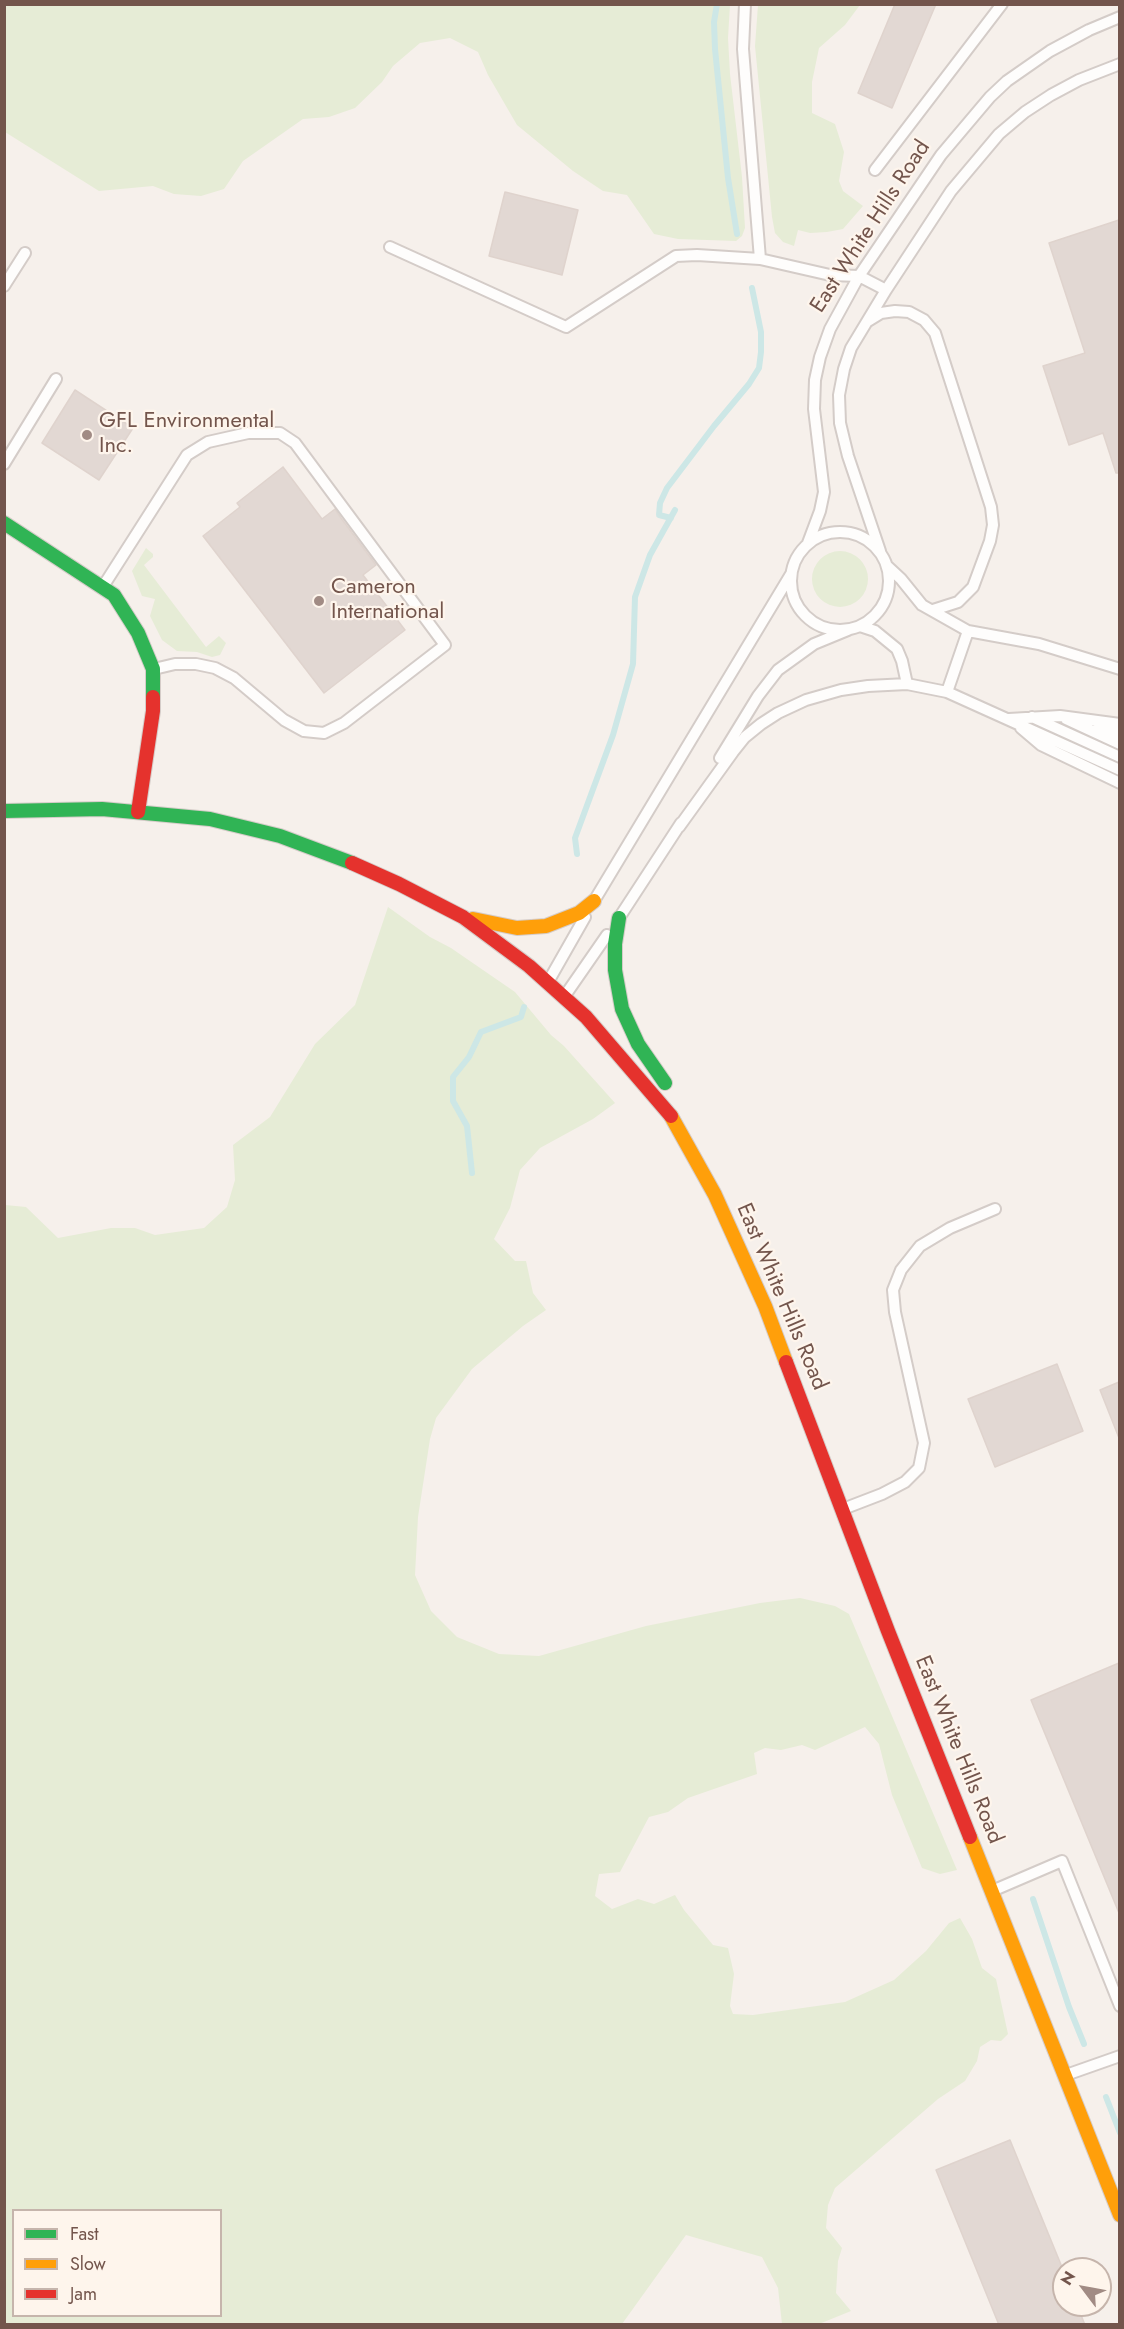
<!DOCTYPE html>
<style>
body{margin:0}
#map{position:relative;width:1124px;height:2329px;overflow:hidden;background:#f6f0eb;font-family:Jost,sans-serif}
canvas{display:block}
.frame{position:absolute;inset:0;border:6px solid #73554c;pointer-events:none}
.legend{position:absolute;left:12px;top:2209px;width:210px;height:108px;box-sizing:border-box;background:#fef5ec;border:2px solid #c6b5ac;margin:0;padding:8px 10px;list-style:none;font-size:18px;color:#73554c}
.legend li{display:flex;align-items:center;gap:12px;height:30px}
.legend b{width:30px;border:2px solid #c6b5ac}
.north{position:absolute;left:1052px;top:2257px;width:60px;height:60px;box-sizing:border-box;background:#fef5ec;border:2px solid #c6b5ac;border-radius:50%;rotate:302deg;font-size:16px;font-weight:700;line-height:24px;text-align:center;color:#73554c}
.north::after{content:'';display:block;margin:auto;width:21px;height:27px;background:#a18b84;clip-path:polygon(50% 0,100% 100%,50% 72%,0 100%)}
</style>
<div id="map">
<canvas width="1124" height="2329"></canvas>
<div class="frame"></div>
<ul class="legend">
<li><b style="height:8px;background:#30b455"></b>Fast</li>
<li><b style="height:8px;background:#ff9f0a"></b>Slow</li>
<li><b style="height:8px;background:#e5322d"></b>Jam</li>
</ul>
<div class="north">N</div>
</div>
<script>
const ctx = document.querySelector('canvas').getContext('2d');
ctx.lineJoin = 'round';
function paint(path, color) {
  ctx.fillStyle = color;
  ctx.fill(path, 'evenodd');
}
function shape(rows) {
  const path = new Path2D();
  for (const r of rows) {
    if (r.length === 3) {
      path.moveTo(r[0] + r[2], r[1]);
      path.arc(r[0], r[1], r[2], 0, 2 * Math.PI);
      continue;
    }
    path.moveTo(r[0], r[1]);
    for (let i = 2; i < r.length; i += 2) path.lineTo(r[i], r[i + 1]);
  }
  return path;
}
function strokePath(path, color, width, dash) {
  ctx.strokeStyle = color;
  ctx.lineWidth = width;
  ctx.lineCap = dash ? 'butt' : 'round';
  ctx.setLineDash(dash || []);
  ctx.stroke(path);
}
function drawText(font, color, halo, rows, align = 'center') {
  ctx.font = font + ' Jost,sans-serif';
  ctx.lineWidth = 4.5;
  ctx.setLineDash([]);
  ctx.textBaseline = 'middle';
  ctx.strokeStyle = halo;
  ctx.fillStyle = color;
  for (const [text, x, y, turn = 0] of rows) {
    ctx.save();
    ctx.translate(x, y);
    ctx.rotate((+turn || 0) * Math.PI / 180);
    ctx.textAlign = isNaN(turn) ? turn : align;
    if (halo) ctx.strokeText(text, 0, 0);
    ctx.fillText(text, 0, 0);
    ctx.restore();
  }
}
const green = shape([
 [4,5,730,5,728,38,730,74,742,177,745,228,742,236,736,241,678,239,654,234,627,195,603,191,573,171,517,125,488,75,478,52,450,38,420,43,393,66,382,82,355,108,329,117,303,119,243,161,224,189,201,196,174,194,153,186,99,191,5,132],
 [758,5,860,5,845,25,819,48,812,82,812,113,835,124,844,152,839,181,843,191,863,206,843,229,827,232,810,233,798,230,794,246,783,242,775,233,772,217,755,46],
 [146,548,153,554,153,557,144,565,206,647,219,636,226,643,220,655,212,657,197,652,177,651,162,640,150,616,155,599,142,596,132,571],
 [840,579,28],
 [388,907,430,937,451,948,515,992,551,1035,564,1046,615,1103,593,1119,540,1148,520,1170,510,1208,494,1239,515,1261,526,1261,533,1293,546,1310,523,1326,472,1369,436,1418,430,1439,418,1517,415,1575,431,1611,457,1637,499,1654,539,1656,646,1626,760,1603,800,1598,835,1606,849,1614,957,1870,940,1874,922,1868,892,1795,879,1744,865,1727,815,1750,802,1745,781,1750,765,1748,754,1753,757,1774,688,1798,668,1812,649,1817,620,1872,599,1874,595,1896,612,1909,638,1899,654,1904,675,1895,684,1910,713,1945,728,1948,734,1974,730,2006,733,2014,753,2015,845,2002,894,1980,926,1951,949,1923,960,1918,972,1939,982,1968,996,1979,1008,2034,1001,2041,991,2040,980,2047,977,2061,965,2081,938,2099,835,2188,828,2205,826,2228,842,2248,838,2261,836,2293,851,2311,819,2324,782,2324,778,2288,762,2257,686,2235,622,2324,5,2324,5,1205,26,1207,58,1238,111,1228,135,1228,155,1235,204,1228,227,1207,235,1180,233,1145,270,1117,315,1044,355,1005],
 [14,2210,220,2210,220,2316,14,2316]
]);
const stream = shape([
 [717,4,714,22,715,49,728,178,737,234],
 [671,518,659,515,660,503,667,488,714,426,749,384,759,368,761,352,761,332,752,288],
 [577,854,575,838,613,735,633,664,635,597,650,555,675,510],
 [472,1173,467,1126,453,1101,453,1077,469,1057,481,1032,521,1017,524,1007],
 [1033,1899,1069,2007,1084,2044],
 [1106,2097,1120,2133]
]);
const building = shape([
 [895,4,936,4,892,108,858,93,895,4],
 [505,192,578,210,562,275,489,256,505,192],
 [1119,220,1119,473,1116,473,1103,433,1069,445,1043,366,1085,353,1049,243,1119,220],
 [75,390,133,428,99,480,42,443,75,390],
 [283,467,322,519,335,509,341,518,376,565,363,575,405,630,324,693,203,536,240,507,237,503,283,467],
 [1057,1364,1083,1431,995,1467,968,1399,1057,1364],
 [1119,1382,1119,1438,1100,1390,1119,1382],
 [1119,1663,1119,1913,1031,1700,1119,1663],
 [1010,2140,1064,2272,1064,2305,1077,2305,1085,2325,999,2325,936,2170,1010,2140]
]);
const lane = shape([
 [745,4,743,49,760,259],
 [875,170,1002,4],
 [390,247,566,327,676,256,697,255,760,259,830,275,859,276,886,290],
 [4,286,25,253],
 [868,321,881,313,895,311,909,312,924,320,935,333,991,507,993,525,990,541,973,587,958,602,933,610],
 [4,464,56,379],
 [840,581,49],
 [808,543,820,511,824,492,814,409,815,380,820,357,830,329,859,276,941,155,990,97,1007,81,1050,51,1089,30,1120,17],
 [880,551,848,456,840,423,839,395,844,369,851,348,886,290,951,191,999,134,1025,112,1051,95,1079,80,1120,64],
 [887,566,901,579,922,605,968,631,1039,644,1120,669],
 [104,585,187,455,208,442,248,433,280,433,295,443,445,645,344,723,324,733,304,731,284,720,234,678,215,668,196,664,175,664,154,669],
 [860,626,875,631,897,649,902,661,907,684],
 [947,692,968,631],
 [1032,717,1120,757],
 [1009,719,1060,716,1120,724],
 [1066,719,1120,744],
 [1098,724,1120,733],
 [1021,728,1041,745,1120,783],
 [720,758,758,696,778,670,814,644,848,630],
 [679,827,733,752,745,737,761,724,778,713,806,700,841,690,868,686,907,684,947,692,1120,770],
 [594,901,791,574],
 [619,918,681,823],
 [548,982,585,917],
 [564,997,607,935],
 [843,1509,882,1494,905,1482,919,1468,924,1443,895,1312,893,1290,901,1270,920,1246,950,1228,995,1209],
 [992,1891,1062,1861,1120,2006],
 [1066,2075,1120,2056]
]);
const fast = shape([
 [4,523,114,595,138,633,153,669,153,697],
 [4,811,102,809,210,819,280,836,352,863],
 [619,918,615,944,615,970,622,1009,638,1044,665,1083]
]);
const slow = shape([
 [473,919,517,928,546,926,579,913,594,901],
 [671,1116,715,1195,765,1306,786,1362],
 [970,1837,1120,2215]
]);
const jam = shape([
 [138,812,153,711,153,697],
 [352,863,399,884,463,917,529,966,586,1017,671,1116],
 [786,1362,888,1631,970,1837]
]);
const markers = [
 [87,435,6,"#a18b84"],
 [319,601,6,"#a18b84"]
];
const streetNames = [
 ["East White Hills Road",871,227,-57],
 ["East White Hills Road",781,1297,67],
 ["East White Hills Road",958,1750,68]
];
const poiNames = [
 ["GFL Environmental",99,422],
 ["Inc.",99,447],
 ["Cameron",331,588],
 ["International",331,613]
];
paint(green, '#e6ecd6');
strokePath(stream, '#cde7e6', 6);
paint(building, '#e2d8d3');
strokePath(building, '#dfd3cd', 1.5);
strokePath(lane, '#d4ccc8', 14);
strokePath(fast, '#d5ccc8', 16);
strokePath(slow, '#d5ccc8', 16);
strokePath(jam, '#d5ccc8', 16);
strokePath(lane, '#fefdfc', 10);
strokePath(fast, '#30b455', 14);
strokePath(slow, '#ff9f0a', 14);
strokePath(jam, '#e5322d', 14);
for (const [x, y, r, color] of markers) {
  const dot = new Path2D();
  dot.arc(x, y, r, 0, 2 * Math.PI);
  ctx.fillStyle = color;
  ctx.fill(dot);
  strokePath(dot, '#fef5ec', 2);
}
drawText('22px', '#73554c', '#fef5ec', streetNames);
drawText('22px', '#73554c', '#fef5ec', poiNames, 'left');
</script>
